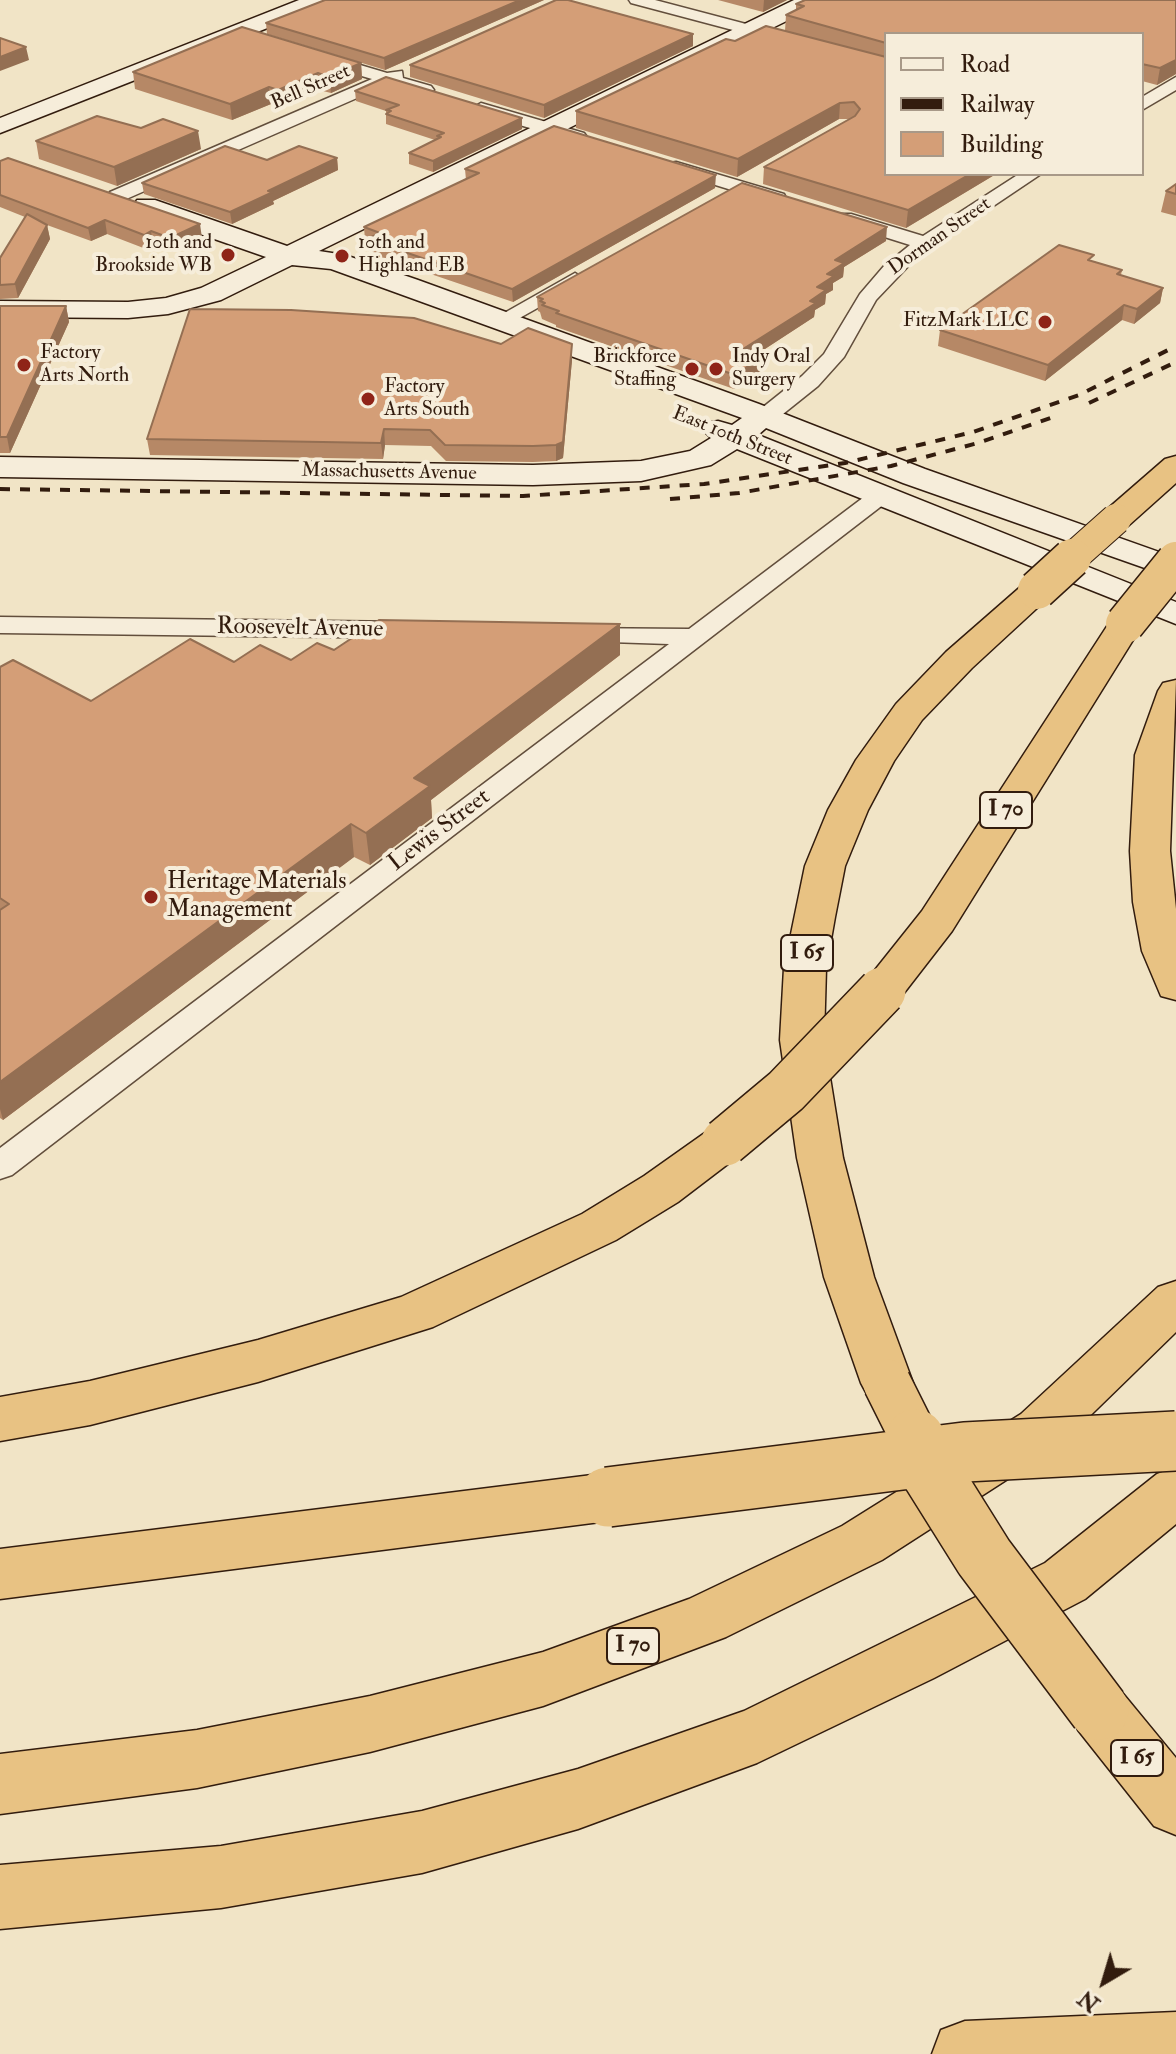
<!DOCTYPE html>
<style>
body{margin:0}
#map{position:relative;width:1176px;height:2054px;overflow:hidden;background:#f1e4c6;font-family:"IM FELL Double Pica",serif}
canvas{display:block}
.legend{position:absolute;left:884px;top:32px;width:260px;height:144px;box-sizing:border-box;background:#f6edda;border:2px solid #a89988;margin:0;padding:10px 14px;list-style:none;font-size:24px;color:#321c0e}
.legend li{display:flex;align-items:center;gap:16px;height:40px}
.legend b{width:40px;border:2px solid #a89988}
.north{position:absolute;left:1064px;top:1942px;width:80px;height:80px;-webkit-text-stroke:6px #f6edda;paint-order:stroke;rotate:218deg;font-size:22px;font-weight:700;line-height:32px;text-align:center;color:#321c0e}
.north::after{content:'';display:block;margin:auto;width:28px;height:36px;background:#321c0e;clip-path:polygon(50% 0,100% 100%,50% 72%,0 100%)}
</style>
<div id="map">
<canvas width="1176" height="2054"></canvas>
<ul class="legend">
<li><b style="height:10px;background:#f6edda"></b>Road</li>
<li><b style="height:10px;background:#321c0e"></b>Railway</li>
<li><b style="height:22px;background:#d49e77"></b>Building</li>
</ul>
<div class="north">N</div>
</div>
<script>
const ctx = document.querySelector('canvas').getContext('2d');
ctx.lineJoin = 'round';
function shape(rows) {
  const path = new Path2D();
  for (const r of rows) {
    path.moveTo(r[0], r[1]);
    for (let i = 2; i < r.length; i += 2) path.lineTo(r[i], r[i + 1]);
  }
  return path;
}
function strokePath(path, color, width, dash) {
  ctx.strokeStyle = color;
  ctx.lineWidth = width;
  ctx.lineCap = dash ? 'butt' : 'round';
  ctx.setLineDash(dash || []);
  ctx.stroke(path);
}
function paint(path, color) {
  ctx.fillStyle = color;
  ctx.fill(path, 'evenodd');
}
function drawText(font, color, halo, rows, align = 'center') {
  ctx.font = font + ' "IM FELL Double Pica",serif';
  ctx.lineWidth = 8;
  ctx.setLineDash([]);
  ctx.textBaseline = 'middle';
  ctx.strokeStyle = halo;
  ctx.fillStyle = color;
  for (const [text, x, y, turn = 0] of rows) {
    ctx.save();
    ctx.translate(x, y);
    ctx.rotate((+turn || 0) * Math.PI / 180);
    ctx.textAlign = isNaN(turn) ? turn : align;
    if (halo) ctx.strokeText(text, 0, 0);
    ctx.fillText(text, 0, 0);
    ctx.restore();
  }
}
const street = shape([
 [629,0,655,0,784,34,786,37,778,42,631,3,629,0],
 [320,53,387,73,402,71,403,78,431,86,434,90,425,95,389,84,124,200,117,202,108,196,110,192,372,79,314,62,312,58,314,54,320,53],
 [1176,77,1176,90,1142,110,1142,97,1176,77],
 [481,103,584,133,587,137,578,142,475,112,472,108,481,103],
 [676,162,784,194,786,198,777,204,670,171,667,167,670,163,676,162],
 [1019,174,1041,174,916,258,876,300,844,357,818,386,773,422,757,422,754,417,757,412,802,376,824,354,860,294,884,266,910,245,837,222,834,218,837,214,851,214,923,236,1019,174],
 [575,273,585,279,582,283,509,324,502,326,492,320,575,273],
 [880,489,888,491,892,496,888,501,12,1175,0,1179,0,1148,669,644,579,641,570,638,566,633,570,628,689,629,872,491,880,489],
 [0,617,409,622,418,625,422,630,418,635,409,638,0,633,0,617]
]);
const secondary = shape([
 [299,0,329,0,326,5,0,133,0,118,299,0],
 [794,0,822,0,819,5,319,251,345,255,418,280,759,404,925,469,1176,558,1176,579,903,483,766,428,758,435,1176,602,1176,624,737,449,711,465,641,481,533,485,0,477,0,457,533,465,641,461,690,451,711,438,703,430,707,423,718,421,732,425,742,418,331,269,292,265,221,300,168,314,128,318,0,317,0,301,128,302,166,298,201,288,266,257,137,212,133,206,137,200,155,200,287,246,794,0]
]);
const highway = shape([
 [1176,456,1176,483,1128,526,1116,529,1104,526,1100,519,1104,512,1165,459,1176,456],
 [1037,580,1049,583,1054,590,1049,597,972,668,922,720,894,761,868,810,845,866,835,917,826,968,824,1040,843,1158,874,1277,913,1383,905,1398,887,1405,869,1398,861,1383,824,1277,797,1158,780,1040,784,968,805,866,828,810,856,760,896,704,946,652,1025,583,1037,580],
 [1125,613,1137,617,1143,624,952,931,897,1002,882,1006,867,1002,860,991,867,980,922,911,1113,617,1125,613],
 [1176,680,1170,851,1176,909,1176,1000,1161,996,1142,951,1133,902,1130,851,1135,755,1158,691,1163,683,1176,680],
 [725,1125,741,1130,748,1142,741,1154,678,1202,616,1240,433,1327,258,1382,90,1425,0,1441,0,1397,90,1381,258,1340,401,1297,582,1214,644,1176,709,1130,725,1125],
 [1176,1281,1176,1332,1059,1446,882,1560,726,1637,543,1706,370,1752,197,1788,0,1814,0,1754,197,1730,370,1696,543,1652,689,1599,842,1526,1021,1414,1158,1287,1176,1281],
 [1176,1467,1176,1524,1085,1599,934,1678,757,1763,578,1829,422,1873,221,1908,0,1929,0,1865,221,1846,422,1811,578,1769,744,1711,1045,1563,1157,1474,1176,1467],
 [608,1473,627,1480,635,1497,627,1514,608,1521,0,1599,0,1549,608,1473],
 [1099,1682,1120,1690,1176,1758,1176,1835,1154,1826,1078,1730,1069,1710,1078,1690,1099,1682],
 [1176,2012,1176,2054,932,2054,941,2030,965,2021,1176,2012]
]);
const rail = shape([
 [1089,403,1176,362],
 [0,489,523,496,704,484,845,463,973,432,1079,395,1176,346],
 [670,499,739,493,891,466,978,443,1056,416]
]);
const highwayBridgeFar3 = shape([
 [1070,560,1116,519]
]);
const highwayBridgeFar2 = shape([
 [1037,590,1072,558],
 [1125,624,1176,561]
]);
const highwayBridgeFar1 = shape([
 [725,1142,786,1091,882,991],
 [887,1383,916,1441]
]);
const highwayBridge = shape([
 [915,1439,932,1474,984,1557,1099,1710],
 [608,1497,965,1452,1176,1441]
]);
const wall = shape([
 [325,0,544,0,385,70,267,34,266,23],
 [718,0,787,0,763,12],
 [1176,0,1176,74,1157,85,1142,81,1142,34,886,34,886,174,996,174,906,228,763,184,764,167,849,119,839,119,737,177,576,128,576,111,735,41,785,31,786,15,796,11,796,4],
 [693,34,693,46,544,118,410,77,410,65],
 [361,63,362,79,331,93,319,90,280,106,271,104,232,120,135,89,133,72],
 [355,91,522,129,433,172,409,164,409,153,435,140,386,124,386,111,356,101],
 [141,128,201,149,117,186,39,159,36,141],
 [337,158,338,170,273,201,274,204,232,224,144,194,142,183,267,160],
 [0,161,202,238,172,252,153,245,146,249,107,234,91,241,47,225,50,239,18,298,0,299,0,258,25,217,0,207],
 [465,169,715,188,513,302,369,253,368,241,365,240,364,227,466,180],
 [1176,184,1176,216,1161,212,1166,191],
 [886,241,844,267,843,277,833,283,833,290,826,294,825,304,815,310,814,317,757,354,763,356,762,370,734,389,556,327,556,325,542,319,540,312,538,311,537,297],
 [1093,261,1122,270,1121,275,1163,288,1160,303,1134,324,1122,320,1045,381,938,346,940,330],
 [0,306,66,306,69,322,10,453,0,453],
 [501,344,572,344,572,360,563,458,556,461,533,462,446,461,431,446,385,445,383,459,150,455,147,439],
 [334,650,620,655,431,800,432,818,370,865,354,857,3,1120,0,1118,0,667,91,701,234,662,291,660]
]);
const shadedWall = shape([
 [520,0,544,0,385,70,384,58],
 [764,0,787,0,763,12],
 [693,34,693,46,544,118,544,105],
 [26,47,29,60,0,71,0,57],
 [1176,60,1176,74,1157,85,1160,68],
 [361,63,362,79,331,93,329,77],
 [318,73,319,90,280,106,278,90],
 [269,87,271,104,232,120,230,104],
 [840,103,839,119,737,177,738,159],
 [522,118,522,129,433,172,433,161],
 [198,131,201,149,117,186,114,167],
 [337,158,338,170,273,201,274,204,232,224,230,212,268,191],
 [970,174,996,174,906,228,908,210],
 [716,175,715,188,513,302,512,289],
 [105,220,107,234,91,241,88,228],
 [200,224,202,238,172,252,170,238],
 [47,225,50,239,18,298,15,284],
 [887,227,886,241,844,267,843,277,833,283,833,290,826,294,825,304,815,310,814,317,742,364,743,349,810,301,835,260],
 [151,231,153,245,146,249,144,235],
 [1163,288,1160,303,1134,324,1137,309],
 [1124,305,1122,320,1045,381,1048,365],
 [66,306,69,322,10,453,7,437],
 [572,344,572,360,563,458,556,461,556,445],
 [763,356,762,370,734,389,735,375],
 [384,429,385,445,383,459,381,443],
 [620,624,620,655,431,800,432,818,370,865,366,833,414,778],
 [351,824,354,857,3,1120,0,1109,0,1082]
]);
const building = shape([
 [325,0,520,0,384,58,266,23,325,0],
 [556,0,568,0,693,34,544,105,410,65,556,0],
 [805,0,1176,0,1176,60,1160,68,1142,64,1142,34,886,34,886,43,786,15,804,6,796,4,805,0],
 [766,26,886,57,886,174,970,174,908,210,764,167,855,116,860,109,854,102,840,103,738,159,576,111,726,39,735,41,766,26],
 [242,27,361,63,329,77,318,73,278,90,269,87,230,104,133,72,242,27],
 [0,38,26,47,0,57,0,38],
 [386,77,522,118,433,161,409,153,441,137,437,136,444,133,386,114,391,111,386,110,399,105,355,91,386,77],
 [97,116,141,128,163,119,198,131,114,167,36,141,97,116],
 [554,126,716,175,512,289,367,239,380,233,364,227,479,173,465,169,554,126],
 [225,146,267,160,299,146,337,158,268,191,273,192,230,212,142,183,225,146],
 [8,158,200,224,170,238,151,231,144,235,105,220,88,228,0,195,0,161,8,158],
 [742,183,887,227,835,260,844,263,827,274,834,276,817,287,826,290,810,301,816,303,743,349,763,356,735,375,556,313,559,311,542,305,545,303,540,301,543,299,537,297,742,183],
 [1176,184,1176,194,1166,191,1176,184],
 [27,214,47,225,15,284,0,285,0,258,27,214],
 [1059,245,1094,255,1088,260,1122,270,1117,274,1163,288,1137,309,1124,305,1048,365,940,330,1059,245],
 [0,306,66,306,7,437,0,437,0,306],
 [190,309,291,310,414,318,501,344,528,328,572,344,563,442,556,445,533,446,445,445,430,430,384,429,381,443,147,439,190,309],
 [379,620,620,624,414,778,430,786,366,833,351,824,0,1082,0,910,9,904,0,898,0,667,13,660,91,701,190,639,234,662,260,645,291,660,317,643,334,650,379,620]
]);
const markers = [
 [228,255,8,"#8f2418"],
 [342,256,8,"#8f2418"],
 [1045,322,8,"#8f2418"],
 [24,365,8,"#8f2418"],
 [692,369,8,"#8f2418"],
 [716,369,8,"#8f2418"],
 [368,399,8,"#8f2418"],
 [151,897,8,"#8f2418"]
];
const farStreetnames = [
 ["Bell Street",311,88,-24],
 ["Dorman Street",940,237,-35],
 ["East 10th Street",732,437,22],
 ["Massachusetts Avenue",389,473,1]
];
const farPoinames = [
 ["10th and",212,244,"right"],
 ["Brookside WB",212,267,"right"],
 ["10th and",358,244],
 ["Highland EB",358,267],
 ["FitzMark LLC",1029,322,"right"],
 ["Factory",40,354],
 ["Arts North",40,377],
 ["Brickforce",676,358,"right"],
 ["Staffing",676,381,"right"],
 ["Indy Oral",732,358],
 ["Surgery",732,381],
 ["Factory",384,388],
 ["Arts South",384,411]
];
const shields = [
 [1006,810,52],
 [807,953,52],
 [633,1646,52],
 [1137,1758,52]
];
const shieldNames = [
 ["I 70",1006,810],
 ["I 65",807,953],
 ["I 70",633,1646],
 ["I 65",1137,1758]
];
const streetNames = [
 ["Roosevelt Avenue",300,629,1],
 ["Lewis Street",440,831,-37]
];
const poiNames = [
 ["Heritage Materials",167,883],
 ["Management",167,911]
];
strokePath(street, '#624e3c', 3);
strokePath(secondary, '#321c0e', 3);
strokePath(highway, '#321c0e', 3);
paint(street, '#f6edda');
paint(secondary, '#f6edda');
paint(highway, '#e8c283');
strokePath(rail, '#321c0e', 4, [10, 10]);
strokePath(highwayBridgeFar3, '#321c0e', 32, []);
strokePath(highwayBridgeFar2, '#321c0e', 41, []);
strokePath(highwayBridgeFar1, '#321c0e', 50, []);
strokePath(highwayBridge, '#321c0e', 62, []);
strokePath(highwayBridgeFar3, '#e8c283', 30);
strokePath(highwayBridgeFar2, '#e8c283', 38);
strokePath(highwayBridgeFar1, '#e8c283', 47);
strokePath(highwayBridge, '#e8c283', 59);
paint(wall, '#b68866');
paint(shadedWall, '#946f53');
paint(building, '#d49e77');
strokePath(building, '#946f53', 2);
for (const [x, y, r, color] of markers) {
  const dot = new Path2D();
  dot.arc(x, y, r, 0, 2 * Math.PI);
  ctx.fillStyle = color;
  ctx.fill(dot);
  strokePath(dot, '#f6edda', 3);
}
drawText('20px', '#321c0e', '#f6edda', farStreetnames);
drawText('20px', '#321c0e', '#f6edda', farPoinames, 'left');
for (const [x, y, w] of shields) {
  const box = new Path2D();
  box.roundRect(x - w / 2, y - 18, w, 36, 6);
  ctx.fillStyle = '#f6edda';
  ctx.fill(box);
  strokePath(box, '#321c0e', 2);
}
drawText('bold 22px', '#321c0e', null, shieldNames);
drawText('24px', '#321c0e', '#f6edda', streetNames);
drawText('24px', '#321c0e', '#f6edda', poiNames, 'left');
</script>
